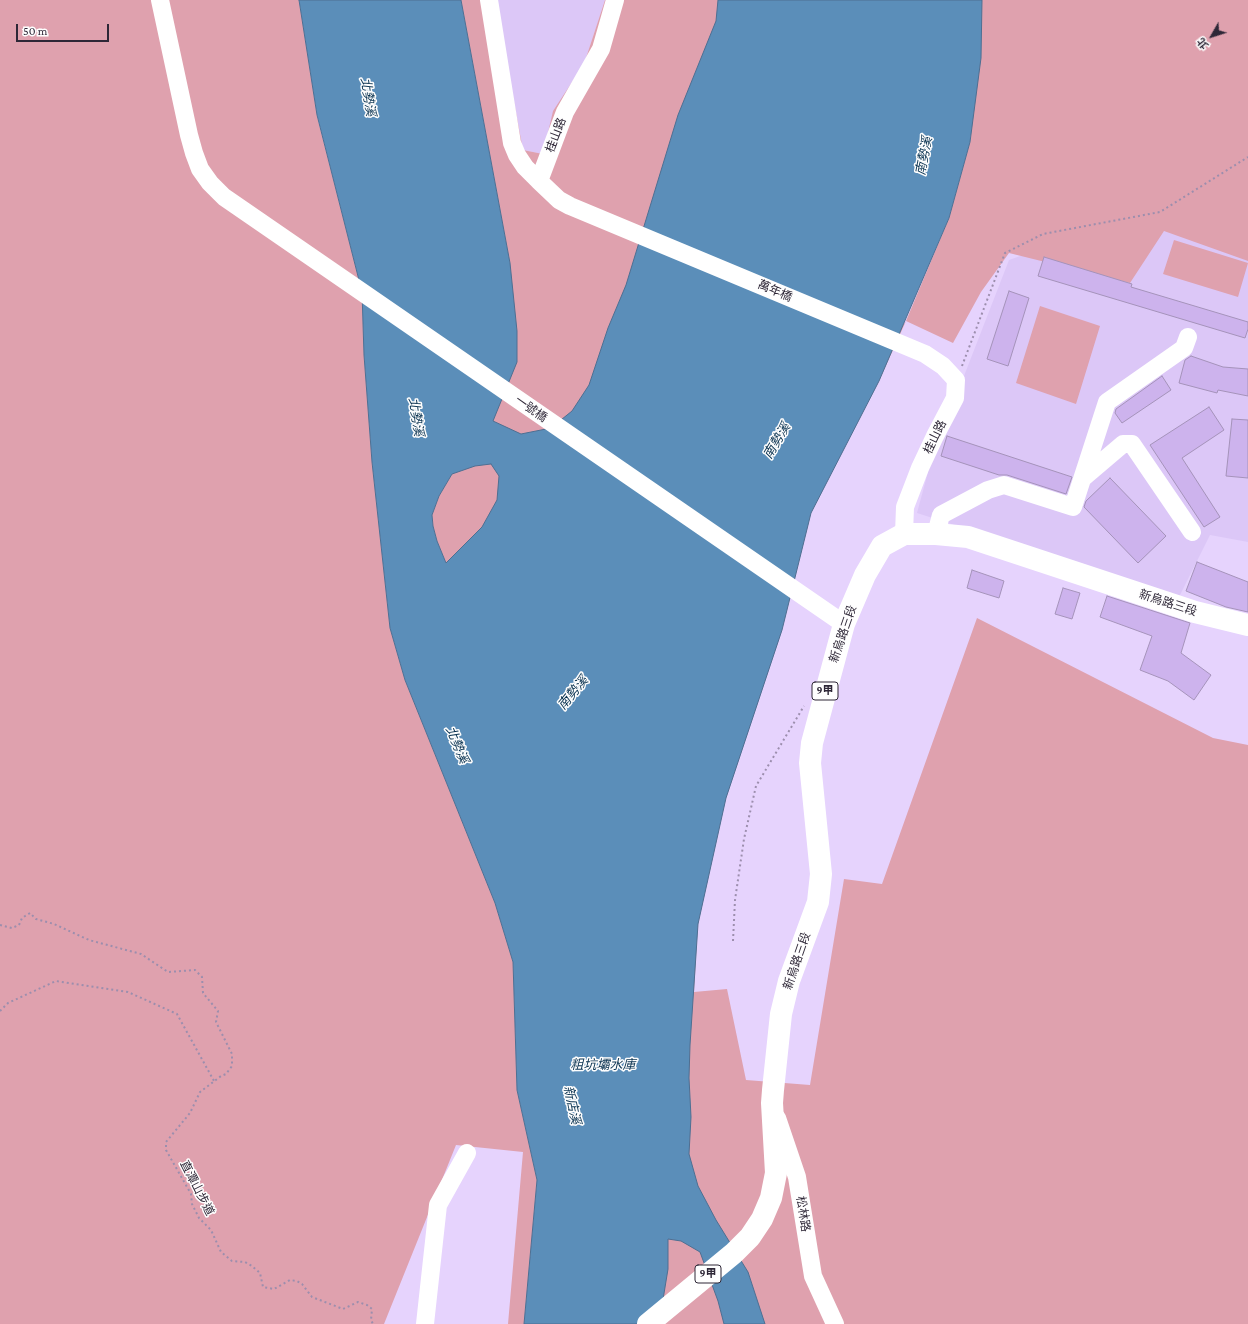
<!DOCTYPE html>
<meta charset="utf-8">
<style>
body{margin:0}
#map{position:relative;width:1248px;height:1324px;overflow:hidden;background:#e6d3fd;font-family:"Crimson Pro","Noto Sans TC",serif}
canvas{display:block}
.north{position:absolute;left:1192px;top:16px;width:40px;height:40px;-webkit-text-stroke:3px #fefefe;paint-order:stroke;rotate:231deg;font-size:11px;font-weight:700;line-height:16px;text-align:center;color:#2e2737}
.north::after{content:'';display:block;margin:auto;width:14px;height:18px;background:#2e2737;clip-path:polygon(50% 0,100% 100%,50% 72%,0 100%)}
.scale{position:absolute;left:16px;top:24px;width:93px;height:18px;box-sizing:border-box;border:2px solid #2e2737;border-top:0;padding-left:5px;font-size:12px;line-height:14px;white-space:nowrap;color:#2e2737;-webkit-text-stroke:3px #fefefe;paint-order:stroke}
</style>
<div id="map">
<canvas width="1248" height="1324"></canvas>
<div class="north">北</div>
<div class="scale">50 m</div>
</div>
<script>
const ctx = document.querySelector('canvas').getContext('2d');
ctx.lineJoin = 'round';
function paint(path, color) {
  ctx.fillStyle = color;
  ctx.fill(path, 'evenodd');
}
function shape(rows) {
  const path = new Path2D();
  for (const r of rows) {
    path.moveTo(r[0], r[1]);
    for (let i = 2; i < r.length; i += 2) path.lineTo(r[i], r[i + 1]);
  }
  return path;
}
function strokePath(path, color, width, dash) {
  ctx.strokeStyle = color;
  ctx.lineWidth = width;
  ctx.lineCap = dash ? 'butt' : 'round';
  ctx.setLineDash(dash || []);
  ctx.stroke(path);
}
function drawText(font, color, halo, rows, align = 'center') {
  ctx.font = font + ' "Crimson Pro","Noto Sans TC",serif';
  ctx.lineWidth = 3;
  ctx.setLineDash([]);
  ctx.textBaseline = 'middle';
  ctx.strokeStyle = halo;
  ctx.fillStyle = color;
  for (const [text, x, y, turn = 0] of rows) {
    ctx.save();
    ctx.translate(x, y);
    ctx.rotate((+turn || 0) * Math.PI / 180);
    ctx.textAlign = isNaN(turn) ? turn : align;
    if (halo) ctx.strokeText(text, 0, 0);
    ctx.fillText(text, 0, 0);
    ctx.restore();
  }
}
const built = shape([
 [495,0,605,0,584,64,543,154,523,150],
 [1170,219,1248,253,1248,542,1210,535,1179,597,917,513,931,461,1009,260,1065,240]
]);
const green = shape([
 [0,0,299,0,317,116,362,292,364,355,372,462,390,628,405,680,495,903,513,962,517,1090,537,1180,524,1324,508,1324,523,1152,456,1145,384,1324,0,1324],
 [461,0,495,0,523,150,543,154,553,111,584,64,605,0,906,0,894,145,446,563,437,541,433,526,432,515,439,496,452,474,510,263],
 [982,0,1248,0,1248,261,1164,231,1130,283,1009,253,981,292,953,343,906,321,879,381,811,513,782,630,726,798,698,924,694,992,727,989,746,1080,810,1085,844,879,882,884,977,618,1213,738,1248,745,1248,1324,642,1324,633,1231,777,507,906,321,949,218,970,142],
 [1174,240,1248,263,1238,297,1163,274],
 [1040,306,1100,326,1076,404,1016,383]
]);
const water = shape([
 [299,0,461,0,510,263,517,331,517,362,493,421,521,434,551,428,572,411,589,385,608,328,626,285,678,115,716,21,718,0,982,0,981,58,970,142,949,218,879,381,811,513,782,630,726,798,698,924,690,1045,689,1078,691,1117,689,1154,698,1186,716,1220,748,1272,765,1324,724,1324,718,1301,700,1252,681,1241,668,1239,668,1269,659,1324,524,1324,537,1180,517,1090,513,962,495,903,405,680,390,628,372,462,364,355,362,292,317,115,299,0],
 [491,464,499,476,497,500,482,527,446,563,437,541,433,526,432,515,439,496,452,474,475,466,491,464]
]);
const building = shape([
 [1044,257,1132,284,1131,287,1248,322,1248,329,1245,338,1038,276,1044,257],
 [1009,291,1029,298,1008,366,987,359,1009,291],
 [1191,356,1223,367,1248,369,1248,396,1218,390,1217,393,1179,383,1185,360,1191,356],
 [1162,376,1171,390,1122,423,1115,413,1116,409,1162,376],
 [1209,407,1224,430,1182,458,1220,517,1204,527,1150,445,1209,407],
 [1232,419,1248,420,1248,478,1226,476,1232,419],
 [947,436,1072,477,1066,494,1007,475,999,475,941,456,947,436],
 [1110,478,1166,536,1138,563,1084,507,1086,501,1110,478],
 [1197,562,1248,582,1248,612,1226,607,1186,591,1197,562],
 [972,570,1004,581,999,598,967,588,972,570],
 [1063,588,1080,593,1072,619,1055,614,1063,588],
 [1107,596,1190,623,1181,653,1211,675,1194,700,1168,681,1140,670,1152,636,1100,617,1107,596]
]);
const path = shape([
 [962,366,1005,253,1043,234,1160,212,1248,157],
 [0,925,12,928,19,925,22,918,30,913,36,919,54,924,89,940,141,954,168,972,195,970,202,977,203,993,218,1011,216,1022,232,1054,232,1066,226,1074,221,1076,200,1092,190,1113,166,1142,166,1150,191,1194,192,1204,199,1218,211,1230,221,1252,232,1261,245,1262,252,1266,260,1273,263,1287,274,1289,290,1280,297,1281,302,1284,312,1297,343,1309,358,1302,367,1305,372,1309,371,1320,373,1324],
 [733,941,735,900,744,839,756,786,804,706],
 [0,1011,8,1003,56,981,128,992,177,1014,214,1081]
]);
const minor = shape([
 [160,0,189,135,194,153,200,169,210,183,224,197,844,624],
 [489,0,512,143,517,155,525,167,539,181],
 [615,0,601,49,565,112,539,181,559,200,570,206,925,354,943,366,956,380,955,398,935,436,920,468,905,507,904,534],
 [1083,478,1123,444,1132,444,1192,532],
 [936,534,941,515,988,490,1004,485,1073,507,1107,402,1184,348,1188,337],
 [777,1118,797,1177,813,1276,835,1324],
 [425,1324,438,1205,467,1153]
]);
const major = shape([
 [648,1324,734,1253,750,1237,762,1219,771,1198,776,1173,772,1103,773,1090,781,1014,789,981,818,902,821,874,810,763,812,743,844,624,865,575,882,546,904,534,936,534,968,537,1195,612,1248,625]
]);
const shields = [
 [825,691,26],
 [708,1274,26]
];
const shieldNames = [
 ["9甲",825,691],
 ["9甲",708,1274]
];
const streetNames = [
 ["桂山路",556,135,-69],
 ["萬年橋",775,291,23],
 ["一號橋",531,409,35],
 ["桂山路",935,437,-64],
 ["新烏路三段",1168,603,18],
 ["新烏路三段",843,634,-71],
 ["新烏路三段",797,961,-71],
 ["直潭山步道",197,1188,63],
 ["松林路",803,1214,81]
];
const waterNames = [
 ["北勢溪",368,97,81],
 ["南勢溪",924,156,-79],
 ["北勢溪",416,417,81],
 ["南勢溪",777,441,-59],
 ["南勢溪",573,693,-50],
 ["北勢溪",457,745,67],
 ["粗坑壩水庫",603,1065],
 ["新店溪",572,1105,78]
];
paint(built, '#dcc7f7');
paint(green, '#dfa1ae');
paint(water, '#5b8eb9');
strokePath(water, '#4e6f92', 1);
paint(building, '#cdb3ed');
strokePath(building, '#a593ba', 1);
strokePath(path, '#9c8ead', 2, [2, 3]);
strokePath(minor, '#fff', 18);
strokePath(major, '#fff', 22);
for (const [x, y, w] of shields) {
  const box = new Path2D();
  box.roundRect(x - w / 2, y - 9, w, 18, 3);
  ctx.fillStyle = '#fefefe';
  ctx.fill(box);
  strokePath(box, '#2e2737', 1);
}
drawText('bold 11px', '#2e2737', null, shieldNames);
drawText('12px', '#2e2737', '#fefefe', streetNames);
drawText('italic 13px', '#093250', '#fefefe', waterNames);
</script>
